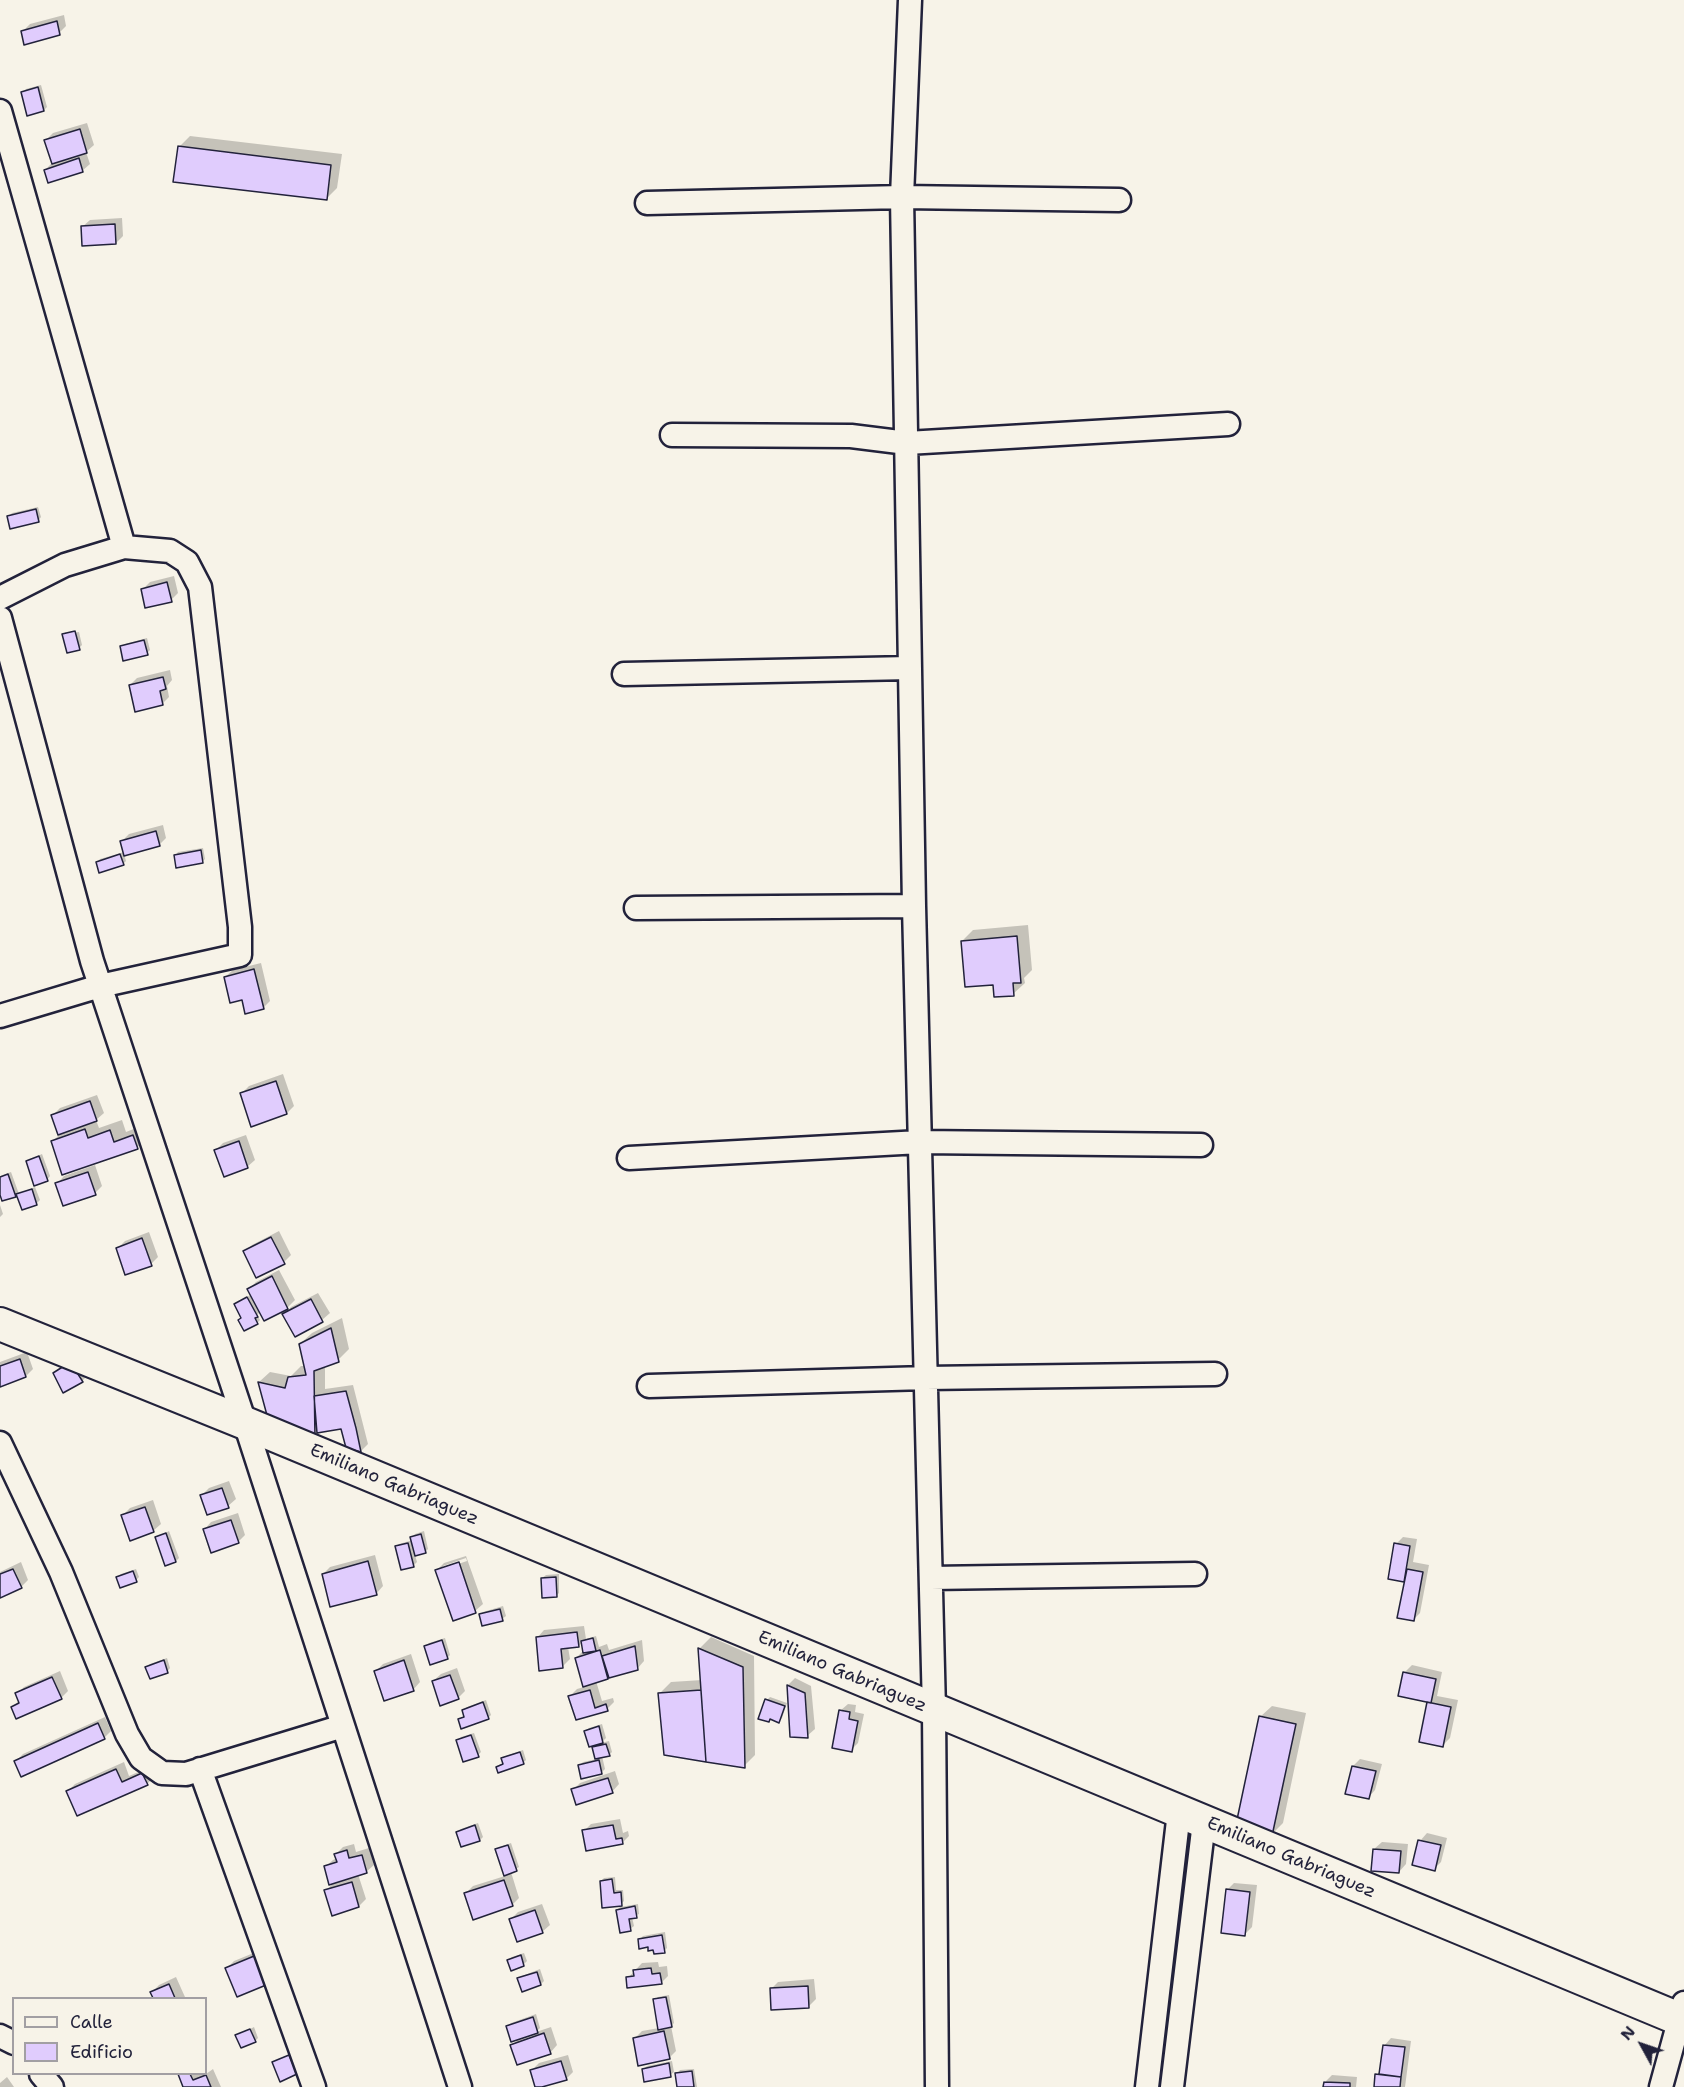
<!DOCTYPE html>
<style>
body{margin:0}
#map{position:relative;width:1684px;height:2087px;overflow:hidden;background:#f7f3e8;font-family:"Shantell Sans",sans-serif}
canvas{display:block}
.legend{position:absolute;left:12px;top:1997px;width:195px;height:78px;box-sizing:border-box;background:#f7f3e8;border:2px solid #a29fa3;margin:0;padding:8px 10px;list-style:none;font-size:18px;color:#22223b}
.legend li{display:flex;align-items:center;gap:12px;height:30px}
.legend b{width:30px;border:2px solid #a29fa3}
.north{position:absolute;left:1612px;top:2015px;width:60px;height:60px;-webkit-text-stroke:4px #f7f3e8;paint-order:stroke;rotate:310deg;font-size:16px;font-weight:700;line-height:24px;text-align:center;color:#22223b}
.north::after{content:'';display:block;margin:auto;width:21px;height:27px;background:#22223b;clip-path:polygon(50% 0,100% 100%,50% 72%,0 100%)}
</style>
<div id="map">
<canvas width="1684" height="2087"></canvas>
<ul class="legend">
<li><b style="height:8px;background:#f7f3e8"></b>Calle</li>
<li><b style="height:16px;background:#e0ccfd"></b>Edificio</li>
</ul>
<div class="north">N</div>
</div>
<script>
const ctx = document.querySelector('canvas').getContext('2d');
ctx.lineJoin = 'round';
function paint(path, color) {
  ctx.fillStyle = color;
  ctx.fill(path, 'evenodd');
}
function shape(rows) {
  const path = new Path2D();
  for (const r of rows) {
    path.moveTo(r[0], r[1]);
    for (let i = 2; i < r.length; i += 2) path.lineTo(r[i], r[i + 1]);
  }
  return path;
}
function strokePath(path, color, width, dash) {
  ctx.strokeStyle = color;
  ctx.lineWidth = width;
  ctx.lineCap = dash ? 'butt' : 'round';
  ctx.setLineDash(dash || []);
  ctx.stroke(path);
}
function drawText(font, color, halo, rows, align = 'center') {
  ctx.font = font + ' "Shantell Sans",sans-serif';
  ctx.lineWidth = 6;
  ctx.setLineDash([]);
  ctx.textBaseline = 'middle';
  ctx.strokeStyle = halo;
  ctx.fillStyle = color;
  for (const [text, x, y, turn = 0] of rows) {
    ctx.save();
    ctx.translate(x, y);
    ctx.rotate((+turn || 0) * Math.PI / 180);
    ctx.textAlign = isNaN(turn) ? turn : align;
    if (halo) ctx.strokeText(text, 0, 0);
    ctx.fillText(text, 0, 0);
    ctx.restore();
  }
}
const shadow = shape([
 [64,15,66,26,59,33,22,32,30,24],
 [41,85,47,107,44,110,22,93,26,89],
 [87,123,94,145,86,152,90,164,82,171,45,170,53,162,46,140,53,133],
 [190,136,342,154,337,188,326,199,179,147],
 [122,218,123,236,116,243,82,227,90,220],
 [38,507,41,517,38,521,9,516,12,513],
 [174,576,178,593,171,600,143,589,150,582],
 [66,632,66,634,79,632,82,645,79,648,64,634],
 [147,638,150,650,147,653,122,647,125,644],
 [170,670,172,680,167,686,169,697,162,704,130,685,137,678],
 [163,825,166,838,159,845,124,854,126,861,123,864,97,862,100,859,124,852,122,841,129,834],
 [203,848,205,859,202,862,175,856,178,852],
 [1028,925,1032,970,1024,978,1025,983,1013,994,995,984,962,941,973,930],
 [261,963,270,1001,263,1008,243,998,225,977,233,970],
 [283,1074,294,1106,287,1113,242,1093,249,1086],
 [97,1095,104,1113,96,1120,99,1128,122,1120,126,1132,144,1125,148,1136,137,1148,53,1141,59,1135,53,1115,60,1108],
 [246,1135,255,1160,247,1167,216,1150,223,1143],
 [42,1154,50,1176,47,1180,27,1161],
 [95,1165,102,1186,95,1193,57,1184,64,1176],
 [11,1172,19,1194,35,1187,40,1200,36,1204,23,1208,18,1193,15,1196,0,1191,0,1176],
 [0,1205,3,1214,0,1217],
 [279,1231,291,1255,284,1262,257,1276,245,1252,252,1245],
 [149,1232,158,1257,151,1264,118,1248,125,1241],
 [279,1270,295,1300,288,1307,265,1319,261,1311,257,1315,260,1320,257,1323,242,1317,236,1304,252,1294,249,1289,256,1282],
 [318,1293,330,1313,322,1320,295,1335,284,1315,291,1307],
 [342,1318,349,1349,338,1360,325,1366,325,1389,353,1385,368,1444,361,1451,347,1447,342,1427,322,1430,315,1438,259,1382,270,1372,291,1376,301,1366,305,1366,300,1344,312,1333],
 [27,1352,33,1369,26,1376,0,1385,0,1362],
 [68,1364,79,1368,85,1378,82,1381,55,1373],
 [229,1481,236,1499,228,1506,208,1513,201,1496,209,1488],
 [153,1500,161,1524,153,1531,123,1515,130,1508],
 [238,1513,245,1535,238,1542,204,1530,211,1522],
 [169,1531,179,1558,176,1561,156,1538],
 [424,1531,428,1549,425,1552,415,1555,417,1562,413,1566,396,1547,399,1544,413,1540,412,1537,415,1534],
 [1403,1537,1417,1539,1413,1562,1429,1565,1420,1613,1413,1620,1406,1581,1390,1578,1396,1544],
 [375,1555,383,1586,376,1594,323,1574,330,1567],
 [466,1556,483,1604,475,1611,437,1570,444,1563],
 [466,1558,467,1561,443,1569,443,1566],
 [21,1562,28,1580,21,1587,0,1596,0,1572],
 [136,1569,139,1577,136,1580,117,1577,121,1574],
 [559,1574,559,1593,556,1596,542,1578,546,1575],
 [503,1606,506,1616,502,1619,480,1615,483,1612],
 [584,1626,586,1639,596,1636,599,1647,607,1644,609,1650,642,1640,644,1661,637,1669,596,1681,602,1701,613,1698,614,1702,607,1709,577,1719,570,1696,577,1689,584,1687,576,1658,584,1650,582,1642,579,1646,568,1647,570,1659,562,1667,537,1638,544,1630],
 [711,1637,754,1656,755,1755,744,1766,660,1693,671,1682,702,1680,700,1648],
 [445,1638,450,1655,447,1658,425,1647,429,1643],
 [411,1654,420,1682,413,1690,376,1671,383,1664],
 [167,1658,170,1668,167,1672,147,1667,150,1664],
 [1412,1665,1442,1672,1437,1696,1458,1700,1450,1738,1443,1745,1429,1701,1404,1673],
 [457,1668,465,1691,458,1698,433,1681,441,1674],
 [60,1671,68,1691,61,1698,12,1707,20,1700,17,1694,24,1687],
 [795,1678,811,1686,815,1729,807,1736,791,1736,788,1685],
 [770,1697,787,1703,782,1718,779,1721,771,1718,767,1700],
 [486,1700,491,1715,488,1718,460,1720,465,1716,464,1710,467,1707],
 [848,1704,856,1705,855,1712,864,1714,858,1743,851,1750,840,1711],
 [1272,1706,1306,1713,1283,1823,1271,1835,1260,1717],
 [105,1717,111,1731,104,1738,16,1761,23,1754],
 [602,1724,606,1738,601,1743,609,1741,612,1752,609,1755,602,1756,605,1769,602,1772,580,1765,583,1762,597,1759,593,1744,585,1731,589,1728],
 [474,1733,481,1752,478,1755,458,1741,461,1737],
 [523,1750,526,1760,523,1763,497,1767,504,1763,502,1759,506,1756],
 [1360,1759,1382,1764,1375,1790,1368,1798,1353,1766],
 [124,1762,129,1776,150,1767,154,1777,147,1784,68,1791,75,1784],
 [615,1771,619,1784,612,1792,573,1790,580,1783],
 [620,1819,623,1833,628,1831,629,1836,622,1843,584,1831,591,1824],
 [478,1823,483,1837,480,1840,458,1832,461,1829],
 [1427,1833,1447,1838,1441,1862,1434,1869,1420,1841],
 [1382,1842,1408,1844,1406,1864,1399,1872,1374,1849],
 [511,1843,519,1867,511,1872,519,1898,512,1905,465,1894,473,1886,505,1876,496,1850,500,1847],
 [354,1844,356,1852,369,1848,374,1865,366,1872,358,1874,366,1899,359,1906,326,1891,335,1881,325,1867,333,1860,337,1858,336,1854,343,1847],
 [615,1877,616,1890,623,1890,624,1901,621,1904,601,1881,604,1878],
 [1234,1883,1257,1885,1252,1927,1245,1934,1227,1890],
 [542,1904,550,1925,542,1932,511,1919,518,1912],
 [638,1904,639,1914,632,1917,634,1926,630,1929,617,1910,620,1907],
 [665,1932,667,1948,664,1951,655,1948,640,1939,643,1936],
 [266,1948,277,1975,227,1968,234,1961],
 [524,1953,527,1961,524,1964,508,1960,512,1957],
 [658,1962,659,1967,667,1966,668,1976,661,1983,628,1978,642,1963],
 [540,1969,544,1981,541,1984,519,1979,522,1976],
 [176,1977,185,1997,183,1998,155,1998,152,1992,159,1985],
 [814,1979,816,1999,809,2006,771,1989,778,1982],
 [669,1995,674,2023,671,2026,676,2051,669,2058,635,2038,642,2031,659,2028,655,2000,658,1997],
 [536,2014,540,2028,536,2032,551,2027,557,2045,550,2053,512,2046,520,2037,508,2026,511,2023],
 [254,2027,258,2038,255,2041,237,2036],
 [1391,2038,1411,2041,1405,2087,1375,2087,1377,2075,1381,2071,1384,2046],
 [292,2053,300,2070,296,2073,274,2063],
 [568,2055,573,2072,566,2079,536,2087,532,2070,539,2063],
 [672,2061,674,2072,670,2075,643,2070,647,2066],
 [213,2069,221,2087,185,2087,179,2074,206,2074],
 [694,2069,697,2087,678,2087,677,2074,680,2070],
 [1332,2075,1357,2077,1356,2087,1325,2087,1325,2082],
 [7,2077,14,2087,0,2087,0,2083]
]);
const building = shape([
 [57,21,60,35,24,45,21,31,57,21],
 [38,87,44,111,27,116,21,92,38,87],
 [80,129,87,153,52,164,44,140,80,129],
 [178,146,331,165,327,200,173,182,178,146],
 [79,158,83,172,48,183,44,170,79,158],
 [115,224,116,244,82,246,81,226,115,224],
 [36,509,39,522,10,529,7,516,36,509],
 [167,582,172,602,145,608,141,589,167,582],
 [75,631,80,650,67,653,62,634,75,631],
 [144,640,148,655,123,661,120,646,144,640],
 [163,677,166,689,160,691,163,705,135,712,129,685,163,677],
 [156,831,160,846,124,856,120,841,156,831],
 [201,850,203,863,176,868,174,855,201,850],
 [120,854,124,865,99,873,96,862,120,854],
 [1017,936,1021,983,1013,983,1014,996,994,997,993,985,965,987,961,941,1017,936],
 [254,969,264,1009,245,1014,242,1000,230,1003,224,977,254,969],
 [276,1081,287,1114,251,1127,240,1093,276,1081],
 [90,1101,97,1121,58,1135,51,1115,90,1101],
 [85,1129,88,1138,110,1130,114,1142,133,1135,138,1149,62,1175,51,1141,85,1129],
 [239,1141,248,1168,224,1177,214,1150,239,1141],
 [39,1156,48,1181,34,1186,26,1161,39,1156],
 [88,1172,96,1195,63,1206,55,1183,88,1172],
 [8,1174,16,1197,2,1201,0,1195,0,1177,8,1174],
 [32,1189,37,1205,22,1210,16,1194,32,1189],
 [271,1237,285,1264,256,1278,243,1251,271,1237],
 [142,1238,152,1266,125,1275,116,1248,142,1238],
 [272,1276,288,1309,264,1321,247,1289,272,1276],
 [247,1297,258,1317,255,1318,258,1324,244,1331,238,1320,241,1318,234,1304,247,1297],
 [311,1299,323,1322,295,1337,282,1314,311,1299],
 [331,1328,339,1362,314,1371,315,1440,268,1419,258,1382,285,1388,288,1377,306,1375,299,1344,331,1328],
 [20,1359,26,1377,0,1387,0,1366,20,1359],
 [64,1366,76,1371,83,1382,63,1393,53,1373,64,1366],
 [346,1391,356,1428,361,1452,346,1448,341,1429,317,1433,314,1396,346,1391],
 [222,1488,229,1508,207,1515,200,1495,222,1488],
 [145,1507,154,1532,130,1541,121,1515,145,1507],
 [231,1520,239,1543,211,1553,203,1529,231,1520],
 [166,1533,176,1562,165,1566,155,1537,166,1533],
 [421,1534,426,1553,415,1556,410,1537,421,1534],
 [408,1543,414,1567,401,1570,395,1546,408,1543],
 [1394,1543,1410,1546,1404,1582,1388,1579,1394,1543],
 [368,1561,377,1595,330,1607,322,1574,368,1561],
 [459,1562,476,1613,453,1621,435,1570,459,1562],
 [13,1569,22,1588,0,1598,0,1574,13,1569],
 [1407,1569,1423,1572,1414,1621,1397,1618,1407,1569],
 [133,1571,137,1582,120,1588,116,1577,133,1571],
 [556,1577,557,1597,542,1598,541,1578,556,1577],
 [500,1609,503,1621,482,1626,479,1614,500,1609],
 [577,1632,579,1647,561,1649,563,1668,539,1671,536,1637,577,1632],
 [593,1638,596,1651,583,1653,581,1641,593,1638],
 [442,1640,448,1659,430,1665,424,1646,442,1640],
 [635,1646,638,1670,609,1678,602,1656,635,1646],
 [698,1648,743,1667,745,1768,706,1762,698,1648],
 [600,1650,608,1679,583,1687,575,1658,600,1650],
 [164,1660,168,1673,150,1679,145,1667,164,1660],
 [404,1660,414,1691,384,1701,374,1671,404,1660],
 [1403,1672,1436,1679,1431,1703,1398,1696,1403,1672],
 [450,1675,459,1699,440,1706,432,1681,450,1675],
 [52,1677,62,1699,16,1719,11,1707,19,1703,15,1693,52,1677],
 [787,1685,805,1693,808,1738,790,1737,787,1685],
 [590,1690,595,1708,606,1704,608,1711,576,1720,568,1696,590,1690],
 [701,1690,706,1762,664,1755,658,1693,701,1690],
 [765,1699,785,1706,779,1723,770,1719,769,1722,758,1719,765,1699],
 [483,1702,489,1719,461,1729,458,1719,464,1717,462,1710,483,1702],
 [1427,1702,1451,1707,1443,1747,1419,1742,1427,1702],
 [839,1710,850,1712,849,1719,858,1721,852,1752,832,1748,839,1710],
 [1259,1716,1296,1724,1272,1836,1235,1829,1259,1716],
 [98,1723,105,1739,21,1777,14,1761,98,1723],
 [599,1726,603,1743,589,1747,584,1731,599,1726],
 [471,1735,479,1757,463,1762,456,1740,471,1735],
 [606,1744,610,1756,595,1759,592,1747,606,1744],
 [520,1752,524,1764,498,1773,496,1767,503,1764,501,1758,520,1752],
 [599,1760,602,1774,581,1779,578,1765,599,1760],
 [1352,1766,1376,1771,1369,1799,1345,1794,1352,1766],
 [116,1769,122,1782,142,1773,148,1785,77,1816,66,1791,116,1769],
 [608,1778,613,1793,576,1805,571,1789,608,1778],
 [475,1825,480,1841,461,1847,456,1832,475,1825],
 [613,1825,616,1839,622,1838,623,1844,586,1851,582,1830,613,1825],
 [1418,1840,1441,1845,1435,1871,1412,1865,1418,1840],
 [508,1845,517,1871,504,1876,495,1849,508,1845],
 [1373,1849,1401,1851,1399,1873,1371,1871,1373,1849],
 [347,1850,349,1858,362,1855,367,1873,329,1885,324,1866,337,1862,334,1854,347,1850],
 [612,1879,614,1893,621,1892,622,1906,602,1908,600,1881,612,1879],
 [504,1880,513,1906,473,1920,464,1893,504,1880],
 [352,1882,359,1907,332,1916,324,1890,352,1882],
 [1226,1889,1250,1892,1245,1936,1221,1933,1226,1889],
 [635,1906,637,1918,629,1919,631,1931,620,1933,616,1910,635,1906],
 [535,1910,543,1933,517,1942,509,1919,535,1910],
 [662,1935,665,1953,654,1954,653,1950,648,1951,648,1947,639,1949,638,1939,662,1935],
 [259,1954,271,1983,237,1997,225,1968,259,1954],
 [521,1955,524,1966,511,1971,507,1960,521,1955],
 [651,1968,652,1974,660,1973,662,1984,627,1988,626,1977,634,1976,633,1970,651,1968],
 [537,1972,541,1985,522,1992,517,1978,537,1972],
 [169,1984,175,1998,153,1998,150,1992,169,1984],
 [808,1986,809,2008,771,2010,770,1988,808,1986],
 [666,1997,672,2027,658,2030,653,1999,666,1997],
 [533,2017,538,2033,511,2042,506,2026,533,2017],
 [250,2029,256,2042,241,2048,235,2035,250,2029],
 [664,2031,670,2059,638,2066,633,2038,664,2031],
 [544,2033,551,2054,517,2065,510,2045,544,2033],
 [1383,2045,1405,2047,1401,2077,1379,2074,1383,2045],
 [289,2055,297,2074,280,2082,272,2062,289,2055],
 [561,2061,567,2080,542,2087,535,2087,530,2070,561,2061],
 [669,2063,671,2077,644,2082,642,2069,669,2063],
 [692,2071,694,2087,677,2087,675,2073,692,2071],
 [178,2074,190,2074,193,2080,206,2075,211,2087,183,2087,178,2074],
 [1375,2074,1401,2077,1400,2087,1374,2087,1375,2074],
 [1324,2082,1350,2083,1350,2087,1323,2087,1324,2082]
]);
const street = shape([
 [910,0,902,197,914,906,934,1710,937,2087],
 [0,111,124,547,65,565,0,598],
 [647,203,902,197,1119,200],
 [672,435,851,436,907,443,1228,424],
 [0,618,92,961,245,1423,460,2087],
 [624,674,910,668],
 [636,908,914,906],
 [0,1016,100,986,240,955,240,927,200,587,187,562,170,551,124,547],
 [629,1158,920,1142,1201,1145],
 [649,1386,926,1378,1215,1374],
 [0,1443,61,1572,127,1734,141,1758,162,1773,186,1774,343,1726],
 [931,1578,1195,1574],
 [200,1769,314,2087],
 [0,2036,14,2043],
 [41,2074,52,2087],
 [1147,2087,1179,1812],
 [1172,2087,1204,1822],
 [1661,2087,1684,2003]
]);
const secondary = shape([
 [0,1324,245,1423,1684,2021]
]);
const streetNames = [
 ["Emiliano Gabriaguez",394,1485,23],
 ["Emiliano Gabriaguez",842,1672,23],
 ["Emiliano Gabriaguez",1291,1858,23]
];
paint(shadow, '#0003');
paint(building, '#e0ccfd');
strokePath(building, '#22223b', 1.5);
strokePath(street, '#22223b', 27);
strokePath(secondary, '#22223b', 36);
strokePath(street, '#f7f3e8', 22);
strokePath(secondary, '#f7f3e8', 32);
drawText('18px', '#22223b', '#f7f3e8', streetNames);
</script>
